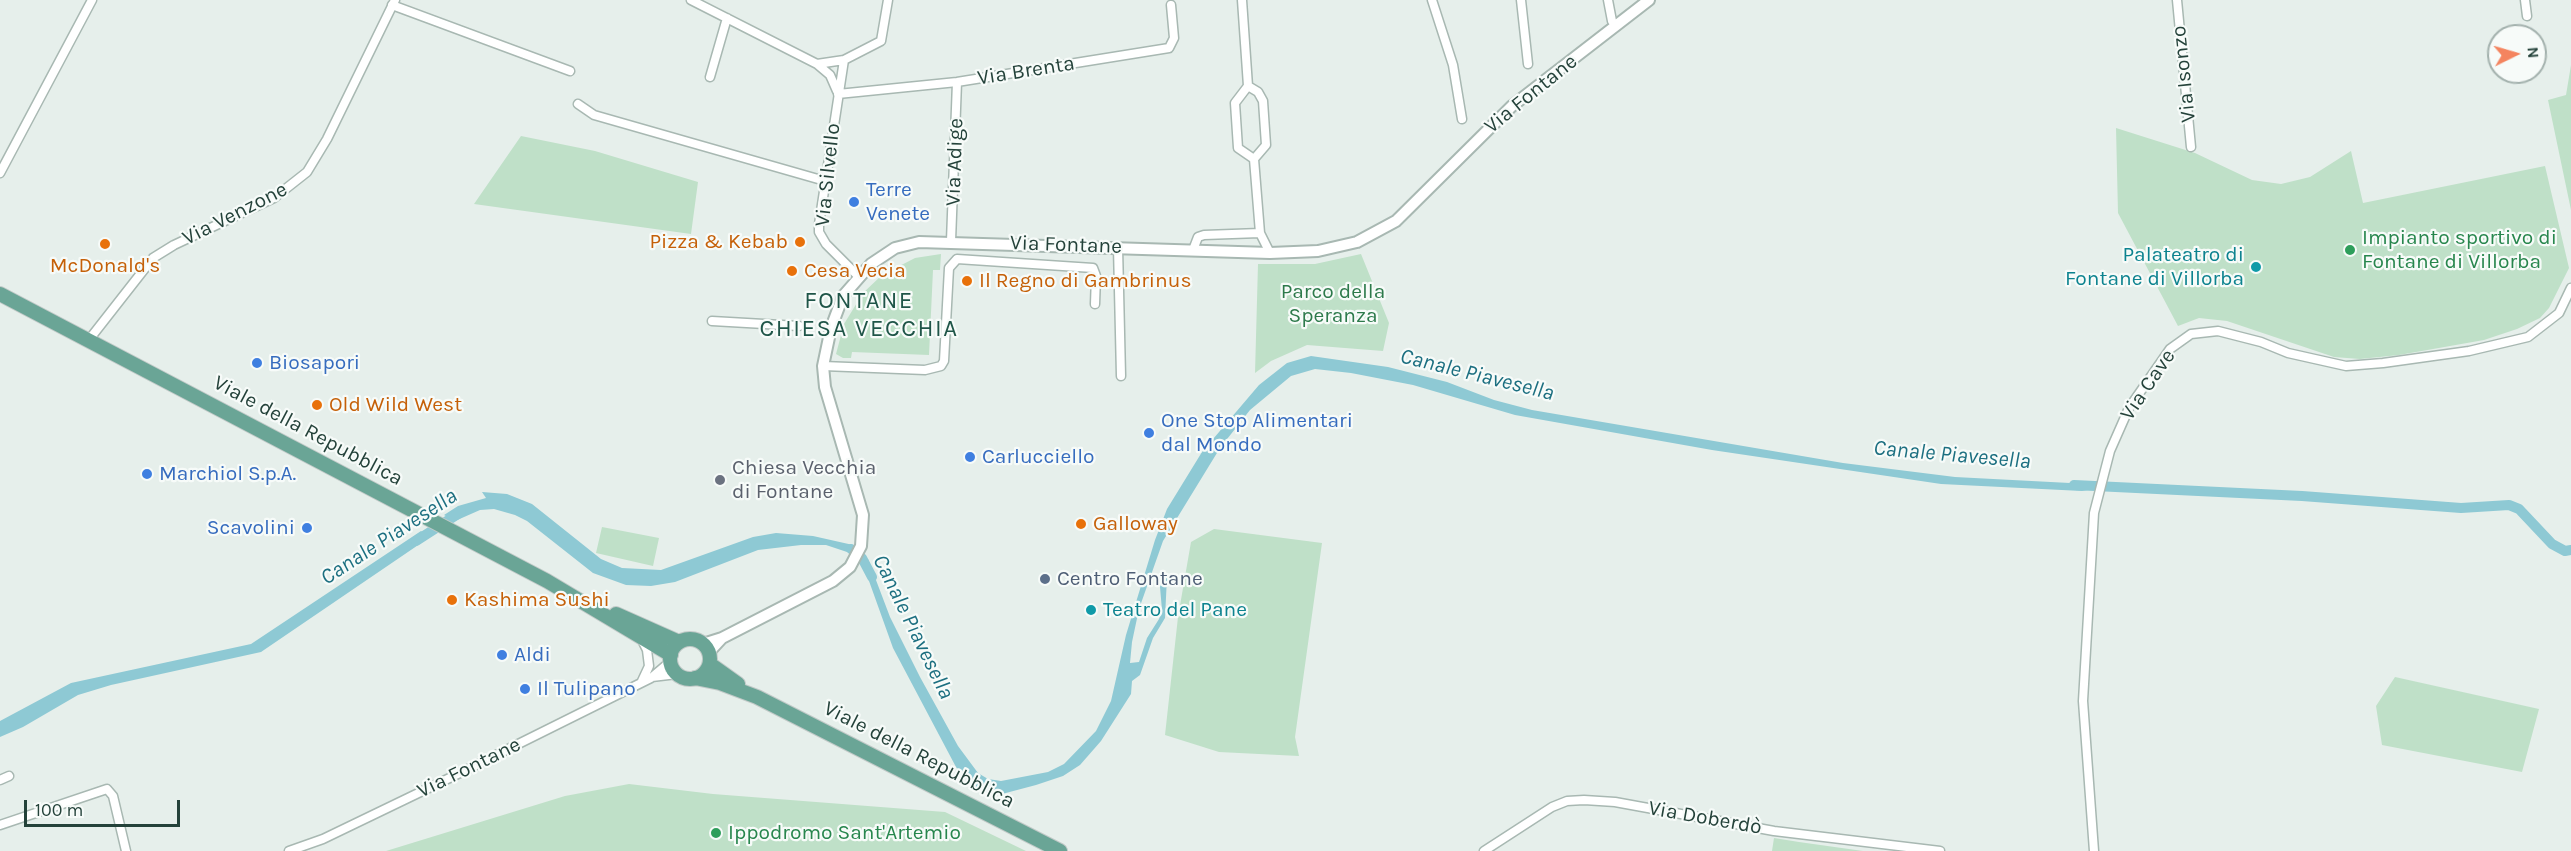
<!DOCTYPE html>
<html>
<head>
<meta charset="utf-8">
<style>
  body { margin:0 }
  #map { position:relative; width:2571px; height:851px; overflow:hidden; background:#e6efeb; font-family:Karla,sans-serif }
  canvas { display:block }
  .north { position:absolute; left:2487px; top:24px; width:60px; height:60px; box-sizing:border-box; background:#f7fbf9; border:2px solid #a3b1ad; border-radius:50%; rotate:85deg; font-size:16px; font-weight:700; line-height:24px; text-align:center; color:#24423a }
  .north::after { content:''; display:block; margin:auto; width:21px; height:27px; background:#f4845f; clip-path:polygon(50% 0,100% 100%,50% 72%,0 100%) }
  .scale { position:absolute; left:24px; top:800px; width:156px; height:27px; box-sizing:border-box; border:3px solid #24423a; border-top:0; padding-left:8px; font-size:18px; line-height:21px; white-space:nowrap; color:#24423a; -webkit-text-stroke:4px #f7fbf9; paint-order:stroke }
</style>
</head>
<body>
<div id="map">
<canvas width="2571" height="851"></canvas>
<div class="north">N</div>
<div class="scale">100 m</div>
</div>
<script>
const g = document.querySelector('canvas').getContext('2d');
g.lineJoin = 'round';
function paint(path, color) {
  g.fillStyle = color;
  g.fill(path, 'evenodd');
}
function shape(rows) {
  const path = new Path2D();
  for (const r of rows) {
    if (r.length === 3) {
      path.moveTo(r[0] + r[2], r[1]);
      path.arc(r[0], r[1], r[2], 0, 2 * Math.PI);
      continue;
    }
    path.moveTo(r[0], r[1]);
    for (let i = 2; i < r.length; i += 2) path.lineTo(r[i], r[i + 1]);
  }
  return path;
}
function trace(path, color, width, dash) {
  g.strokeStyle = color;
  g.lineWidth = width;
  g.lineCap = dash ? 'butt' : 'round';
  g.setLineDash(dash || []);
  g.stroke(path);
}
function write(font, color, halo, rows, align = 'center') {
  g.font = font + ' Karla,sans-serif';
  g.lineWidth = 4.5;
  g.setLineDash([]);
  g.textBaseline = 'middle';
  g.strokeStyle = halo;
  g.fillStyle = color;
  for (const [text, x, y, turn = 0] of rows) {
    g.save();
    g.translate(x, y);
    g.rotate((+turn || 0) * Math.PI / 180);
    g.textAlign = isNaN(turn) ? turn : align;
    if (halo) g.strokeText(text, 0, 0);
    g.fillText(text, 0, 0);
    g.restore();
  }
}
const green = shape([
  [2571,65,2571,210,2548,100,2566,95],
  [2116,128,2195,153,2252,180,2281,184,2310,177,2351,151,2363,203,2545,166,2569,268,2549,308,2540,318,2517,329,2484,340,2399,355,2360,359,2334,357,2227,321,2199,318,2178,326,2118,213],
  [521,136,595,151,698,182,691,234,474,204],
  [941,254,940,270,933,270,929,355,852,352,851,358,843,358,836,354,844,324,863,293,882,275,915,258],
  [1361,254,1389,323,1383,351,1307,345,1271,361,1255,373,1258,264,1315,264],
  [602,527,659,538,653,566,596,553],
  [1214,529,1322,543,1295,737,1299,756,1219,752,1165,735,1178,617,1191,542],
  [2395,677,2539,709,2522,772,2382,745,2376,706],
  [629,784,713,794,945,812,1026,851,386,851,565,796],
  [1774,838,1799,842,1863,851,1772,851]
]);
const water = shape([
  [1311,356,1388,367,1447,382,1494,400,1532,410,1843,463,1955,477,2089,484,2088,490,2082,491,1941,484,1712,450,1515,415,1413,385,1351,373,1315,369,1291,376,1250,410,1220,448,1163,541,1139,609,1132,642,1130,663,1139,662,1147,638,1159,619,1162,610,1160,587,1164,571,1167,577,1165,618,1153,638,1140,675,1132,681,1131,694,1101,741,1080,765,1063,776,1036,785,1002,794,988,794,970,783,956,767,893,648,864,567,868,559,890,617,920,677,958,746,978,773,988,779,1001,781,1048,772,1064,764,1096,731,1111,701,1126,635,1155,540,1167,509,1202,452,1259,385,1287,363],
  [482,492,507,494,532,504,601,559,622,568,661,570,753,537,776,533,813,536,853,545,850,553,826,545,801,545,758,550,675,582,651,586,626,585,593,573,527,521,515,515,494,509,480,510,455,521,444,515,458,506,486,498],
  [421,531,430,537,261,652,111,685,78,695,23,727,0,737,0,721,71,683,251,644]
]);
const canal = shape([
  [2074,485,2302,496,2461,508,2509,505,2519,509,2552,544,2565,551,2571,550],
  [416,541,461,512],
  [851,549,862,558,872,577]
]);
const minor = shape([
  [691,0,817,64,844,60,881,41,888,0],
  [1242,0,1248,86],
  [1432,0,1453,65,1462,119],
  [1521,0,1528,64],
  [1608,0,1612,21,1616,26],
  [2177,0,2191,147],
  [2525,0,2527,16],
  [392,5,570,71],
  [844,60,819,224,819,232,826,244,859,277],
  [817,64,830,75,837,91],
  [710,77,727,18],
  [1248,86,1258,92,1263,101,1266,145,1254,159,1238,148,1235,103,1248,86],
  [838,94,957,82,1169,48,1174,38,1171,5],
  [578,104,594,115,825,181],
  [0,173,92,0],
  [1260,233,1270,253],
  [951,241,957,82],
  [1118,247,1121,376],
  [1193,250,1198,237,1204,235,1260,233,1254,159],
  [712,321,799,326],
  [88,341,153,258,174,245,274,198,307,172,327,139,395,0],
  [823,366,925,370,941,366,944,361,949,268,957,259,1093,268,1096,276,1095,304],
  [652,677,677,674],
  [642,681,649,666,647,650,642,640],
  [0,780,9,776],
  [0,825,107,789,113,796,126,851],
  [289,851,323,839,462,772,651,678,671,661],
  [1484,851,1552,807,1567,801,1584,800,1615,802,1774,831,1940,851],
  [2094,851,2083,701,2094,513,2110,451,2129,408,2170,349,2191,334,2218,331,2261,342,2288,353,2346,366,2383,363,2469,351,2528,337,2559,313,2571,288]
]);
const tertiary = shape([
  [703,644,722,638,833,581,850,567,861,546,863,515,825,387,823,366,831,328,843,296,871,264,895,248,919,242,1270,253,1318,251,1357,242,1396,221,1512,106,1649,0],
  [709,652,722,638]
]);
const primary = shape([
  [0,294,547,581,671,655],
  [616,614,679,642],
  [690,659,20],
  [710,664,738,684],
  [695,678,720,683,757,697,1060,851]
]);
const markers = [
  [854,202,6,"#3f7fe0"],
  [800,242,6,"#e8710a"],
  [105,244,6,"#e8710a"],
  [2350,250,6,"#2e9e5b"],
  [2256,267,6,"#0f9aa8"],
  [792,271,6,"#e8710a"],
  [967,281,6,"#e8710a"],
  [257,363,6,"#3f7fe0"],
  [317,405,6,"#e8710a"],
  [1149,433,6,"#3f7fe0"],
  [970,457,6,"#3f7fe0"],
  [147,474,6,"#3f7fe0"],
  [720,480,6,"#6b7280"],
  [1081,524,6,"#e8710a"],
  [307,528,6,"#3f7fe0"],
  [1045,579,6,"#5c6f8a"],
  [452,600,6,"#e8710a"],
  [1091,610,6,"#0f9aa8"],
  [502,655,6,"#3f7fe0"],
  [525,689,6,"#3f7fe0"],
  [716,833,6,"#2e9e5b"]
];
const streetNames = [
  ["Via Brenta",1026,71,-9],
  ["Via Isonzo",2184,74,-96],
  ["Via Fontane",1531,94,-39],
  ["Via Adige",955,162,-88],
  ["Via Silvello",828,175,-84],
  ["Via Venzone",235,214,-27],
  ["Via Fontane",1066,245,2],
  ["Via Cave",2148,385,-56],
  ["Viale della Repubblica",308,431,28],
  ["Viale della Repubblica",919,755,27],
  ["Via Fontane",469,768,-26],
  ["Via Doberdò",1705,818,10]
];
const shopNames = [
  ["Terre",866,190],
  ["Venete",866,214],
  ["Biosapori",269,363],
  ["One Stop Alimentari",1161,421],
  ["dal Mondo",1161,445],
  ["Carlucciello",982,457],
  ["Marchiol S.p.A.",159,474],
  ["Scavolini",295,528,"right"],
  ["Aldi",514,655],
  ["Il Tulipano",537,689]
];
const leisureNames = [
  ["Impianto sportivo di",2362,238],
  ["Fontane di Villorba",2362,262],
  ["Ippodromo Sant'Artemio",728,833]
];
const foodNames = [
  ["Pizza & Kebab",788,242,"right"],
  ["McDonald's",105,266,"center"],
  ["Cesa Vecia",804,271],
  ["Il Regno di Gambrinus",979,281],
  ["Old Wild West",329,405],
  ["Galloway",1093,524],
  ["Kashima Sushi",464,600]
];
const cultureNames = [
  ["Palateatro di",2244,255],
  ["Fontane di Villorba",2244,279],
  ["Teatro del Pane",1103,610,"left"]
];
const parkNames = [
  ["Parco della",1333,292],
  ["Speranza",1333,316]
];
const worshipNames = [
  ["Chiesa Vecchia",732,468],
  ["di Fontane",732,492]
];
const serviceNames = [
  ["Centro Fontane",1057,579]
];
const waterNames = [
  ["Canale Piavesella",1477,375,14],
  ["Canale Piavesella",1952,455,5],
  ["Canale Piavesella",389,537,-33],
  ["Canale Piavesella",913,627,64]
];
const quarterNames = [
  ["FONTANE",859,301],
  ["CHIESA VECCHIA",859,329]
];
paint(green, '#bfe0c8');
paint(water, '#8ec9d4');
trace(canal, '#8ec9d4', 10);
trace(minor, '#a8b8b2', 11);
trace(tertiary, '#a8b8b2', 14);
trace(primary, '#c2cac8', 16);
trace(minor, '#fff', 8);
trace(tertiary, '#fff', 10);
trace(primary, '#6aa596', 14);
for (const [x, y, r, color] of markers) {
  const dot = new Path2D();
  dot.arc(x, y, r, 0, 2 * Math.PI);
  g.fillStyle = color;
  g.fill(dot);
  trace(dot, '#f7fbf9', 2);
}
write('21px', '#24423a', '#f7fbf9', streetNames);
write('21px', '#366cbe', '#f7fbf9', shopNames, 'left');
write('21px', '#27864d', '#f7fbf9', leisureNames, 'left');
write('21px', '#c56008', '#f7fbf9', foodNames, 'left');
write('21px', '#0d838f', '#f7fbf9', cultureNames, 'right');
write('21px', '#2d7a4b', '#f7fbf9', parkNames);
write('21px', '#5b616d', '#f7fbf9', worshipNames, 'left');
write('21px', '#4e5e75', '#f7fbf9', serviceNames, 'left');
write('italic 22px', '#1c6f80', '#f7fbf9', waterNames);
g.letterSpacing = '1.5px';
write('24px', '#1f5548', '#f7fbf9', quarterNames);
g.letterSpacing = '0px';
</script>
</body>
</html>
